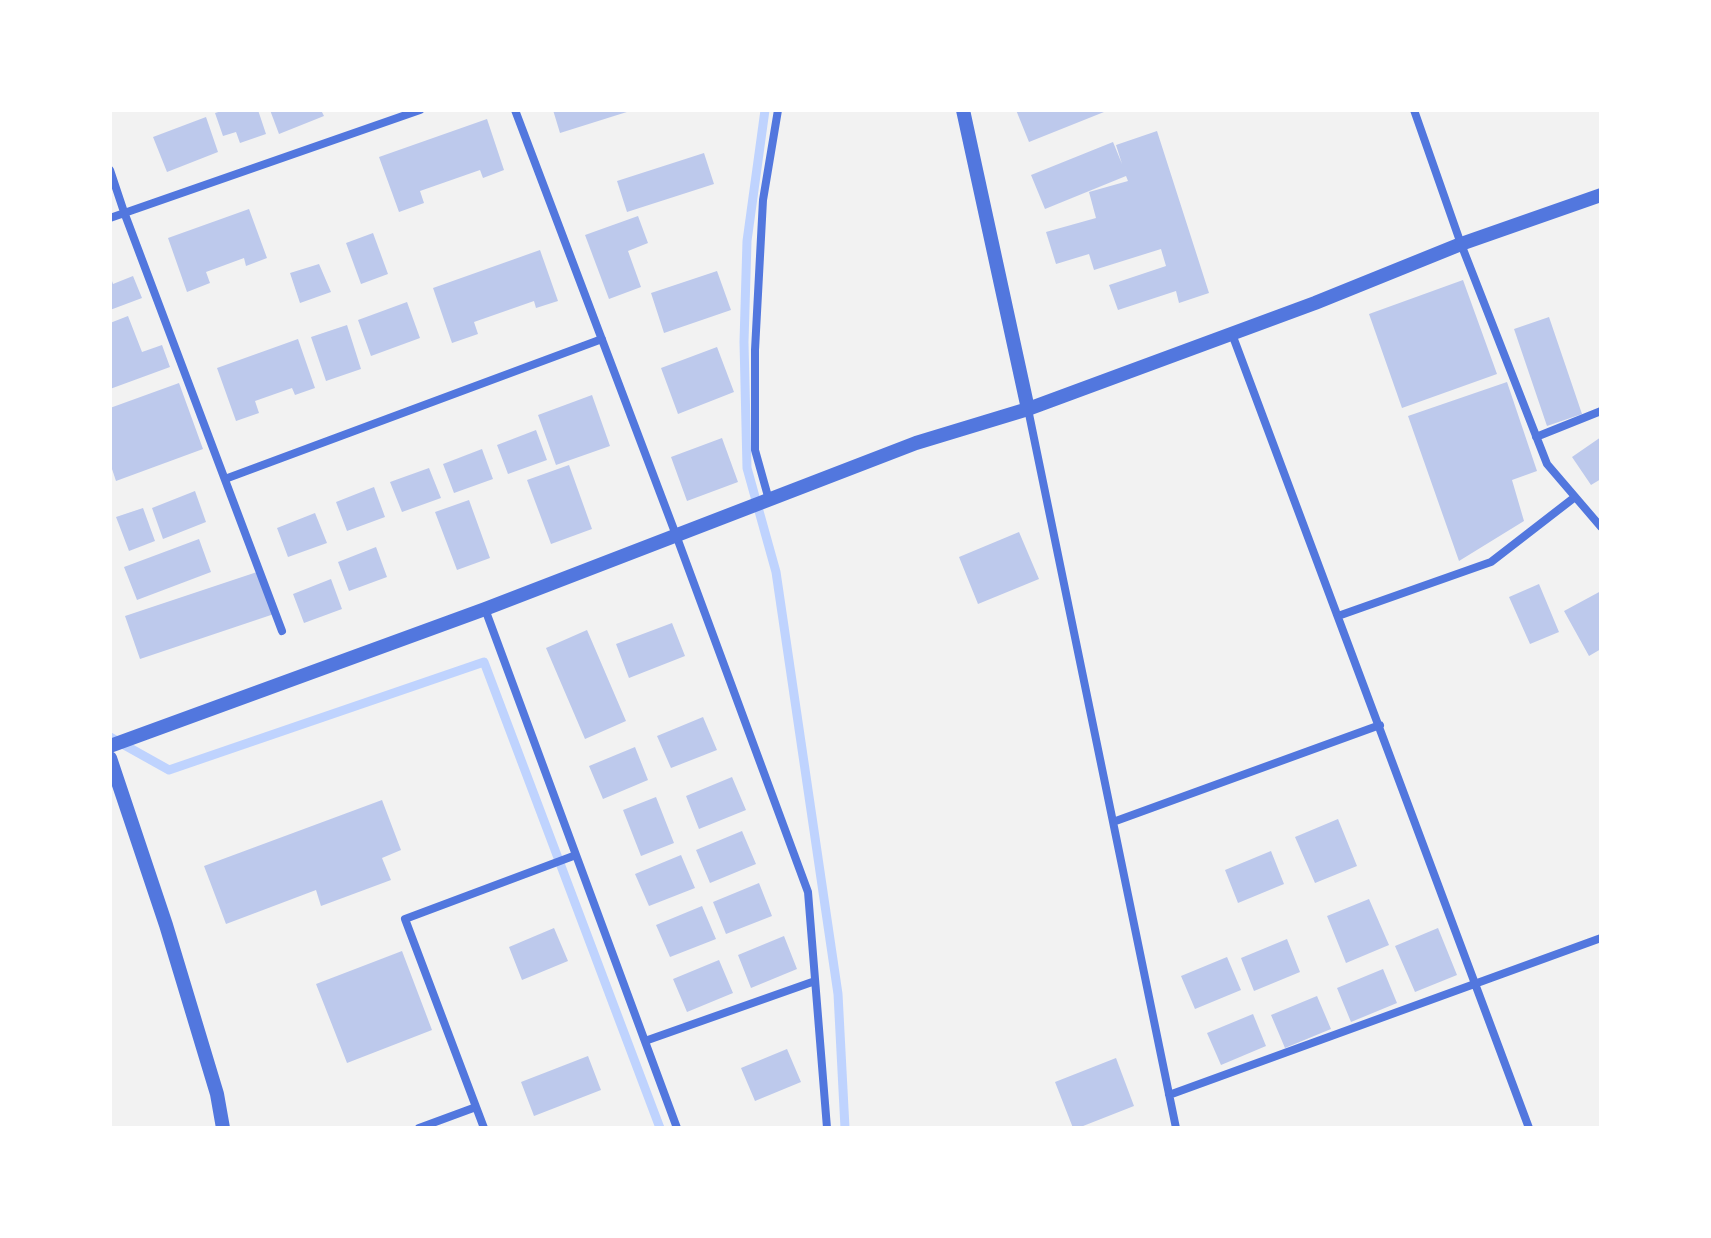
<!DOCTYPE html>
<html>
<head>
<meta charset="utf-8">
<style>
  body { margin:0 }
  #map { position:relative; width:1711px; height:1238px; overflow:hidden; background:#f2f2f2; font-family:"Roboto Serif",serif }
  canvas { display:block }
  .frame { position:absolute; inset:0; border:112px solid #fff; pointer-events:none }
</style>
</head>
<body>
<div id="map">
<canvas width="1711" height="1238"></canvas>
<div class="frame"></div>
</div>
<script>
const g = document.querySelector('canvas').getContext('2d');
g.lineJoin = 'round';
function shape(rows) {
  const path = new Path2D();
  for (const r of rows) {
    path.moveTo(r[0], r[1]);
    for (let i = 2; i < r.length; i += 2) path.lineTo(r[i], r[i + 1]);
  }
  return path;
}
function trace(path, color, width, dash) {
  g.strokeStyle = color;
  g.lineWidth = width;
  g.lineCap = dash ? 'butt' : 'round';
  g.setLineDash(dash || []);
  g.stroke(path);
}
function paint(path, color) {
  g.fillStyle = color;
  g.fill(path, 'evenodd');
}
const stream = shape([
  [765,110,747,241,744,342,747,468,776,572,838,994,845,1128],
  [110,737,169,770,484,662,660,1128]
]);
const building = shape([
  [225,110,258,110,266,134,240,143,236,132,223,136,215,113],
  [270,110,321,110,324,116,279,134],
  [553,110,630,110,630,111,560,133],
  [1016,110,1109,110,1029,142],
  [206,117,218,152,167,172,153,137],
  [487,119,504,170,483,178,480,170,420,191,424,203,399,212,379,157],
  [1157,131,1209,293,1179,303,1176,291,1118,310,1109,285,1166,266,1161,249,1094,270,1089,254,1056,264,1046,232,1096,218,1089,192,1128,181,1126,176,1045,209,1031,175,1113,142,1122,164,1116,145],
  [704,153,714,184,627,212,617,181],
  [249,209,267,258,246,266,244,258,206,272,210,283,187,292,168,238],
  [638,216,648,243,628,251,641,287,609,299,585,235],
  [373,233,388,274,361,284,346,243],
  [540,250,558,301,536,308,534,301,474,322,478,334,452,343,433,288],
  [319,264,331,292,300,303,290,273],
  [717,271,731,310,664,333,651,293],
  [110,275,113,284,133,276,142,298,110,310],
  [1463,280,1497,374,1402,408,1369,314],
  [407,302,420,338,371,356,358,320],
  [128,316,142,352,162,345,170,367,110,389,110,323],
  [1549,317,1582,414,1547,426,1514,329],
  [347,325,361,369,326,381,311,337],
  [298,339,315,388,295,395,292,388,255,401,259,413,236,421,217,368],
  [717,347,734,392,678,414,661,368],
  [1507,382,1537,471,1512,480,1524,521,1459,561,1408,416],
  [179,383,203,449,116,481,110,463,110,408],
  [592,395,610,446,556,465,538,415],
  [536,430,547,460,508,474,497,445],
  [1601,437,1601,479,1591,485,1572,457],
  [722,438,738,482,687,501,671,457],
  [482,449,493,479,454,493,443,464],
  [569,465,592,529,551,544,527,480],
  [429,468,441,498,402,512,390,482],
  [374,487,385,517,347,531,336,502],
  [195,491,206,522,163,539,152,508],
  [469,500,490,558,457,570,435,512],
  [143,508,155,541,129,551,116,517],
  [315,513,327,543,288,557,277,528],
  [1019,532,1039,579,978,604,959,557],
  [199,539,211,572,137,600,124,567],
  [376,547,387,577,349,591,338,562],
  [260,571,274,614,140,659,125,616],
  [331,579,342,609,304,623,293,594],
  [1539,584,1559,632,1530,644,1509,597],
  [1601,591,1601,649,1589,656,1564,611],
  [672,623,685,656,629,678,616,644],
  [587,630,626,721,585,739,546,648],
  [703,717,717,750,671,768,657,736],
  [635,747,648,780,603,799,589,766],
  [732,777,746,810,699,829,686,796],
  [656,797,674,843,641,856,623,810],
  [382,800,401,850,382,858,391,880,321,906,316,890,226,924,204,866],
  [1338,819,1357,866,1315,883,1295,837],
  [742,831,756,864,710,883,696,850],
  [1271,851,1284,884,1238,903,1225,870],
  [681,855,695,888,649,906,635,874],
  [759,883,772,916,726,934,713,902],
  [1369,899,1389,945,1346,963,1327,916],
  [702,906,716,939,670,957,656,925],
  [554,928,568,961,522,980,509,947],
  [1438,928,1457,975,1415,992,1395,946],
  [784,936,797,969,751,988,738,955],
  [1287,939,1300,972,1254,991,1241,958],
  [402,951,432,1030,347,1063,316,984],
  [1227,957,1241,990,1195,1009,1181,976],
  [719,960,733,993,687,1012,673,979],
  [1383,969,1397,1003,1351,1022,1337,988],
  [1317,996,1331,1029,1285,1048,1271,1015],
  [1253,1014,1266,1046,1221,1065,1207,1033],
  [787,1049,801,1082,755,1101,741,1068],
  [588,1056,601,1090,534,1116,521,1082],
  [1116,1058,1134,1106,1078,1128,1073,1128,1055,1082]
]);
const minor = shape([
  [515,110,676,535,808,892,827,1128],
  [1414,110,1461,244,1547,464,1601,527],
  [110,170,124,212,282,631],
  [110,218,420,110],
  [1232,334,1529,1128],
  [1028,409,1176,1128],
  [1536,437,1601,411],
  [225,479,602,339],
  [769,500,755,450,755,350,763,200,778,110],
  [485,609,677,1128],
  [1338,616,1491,562,1575,497],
  [1113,822,1380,725],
  [645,1041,815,981],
  [1169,1095,1601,938],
  [419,1128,476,1107],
  [484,1128,405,919,576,855]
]);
const tertiary = shape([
  [963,110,1028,409],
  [110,746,485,609,916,443,1028,409,1315,303,1461,244,1601,195],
  [110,758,166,925,217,1094,223,1128]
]);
trace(stream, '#bfd3fe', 9);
paint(building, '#bdc9ec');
trace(minor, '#5277de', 8);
trace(tertiary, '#5277de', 14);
</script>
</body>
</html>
